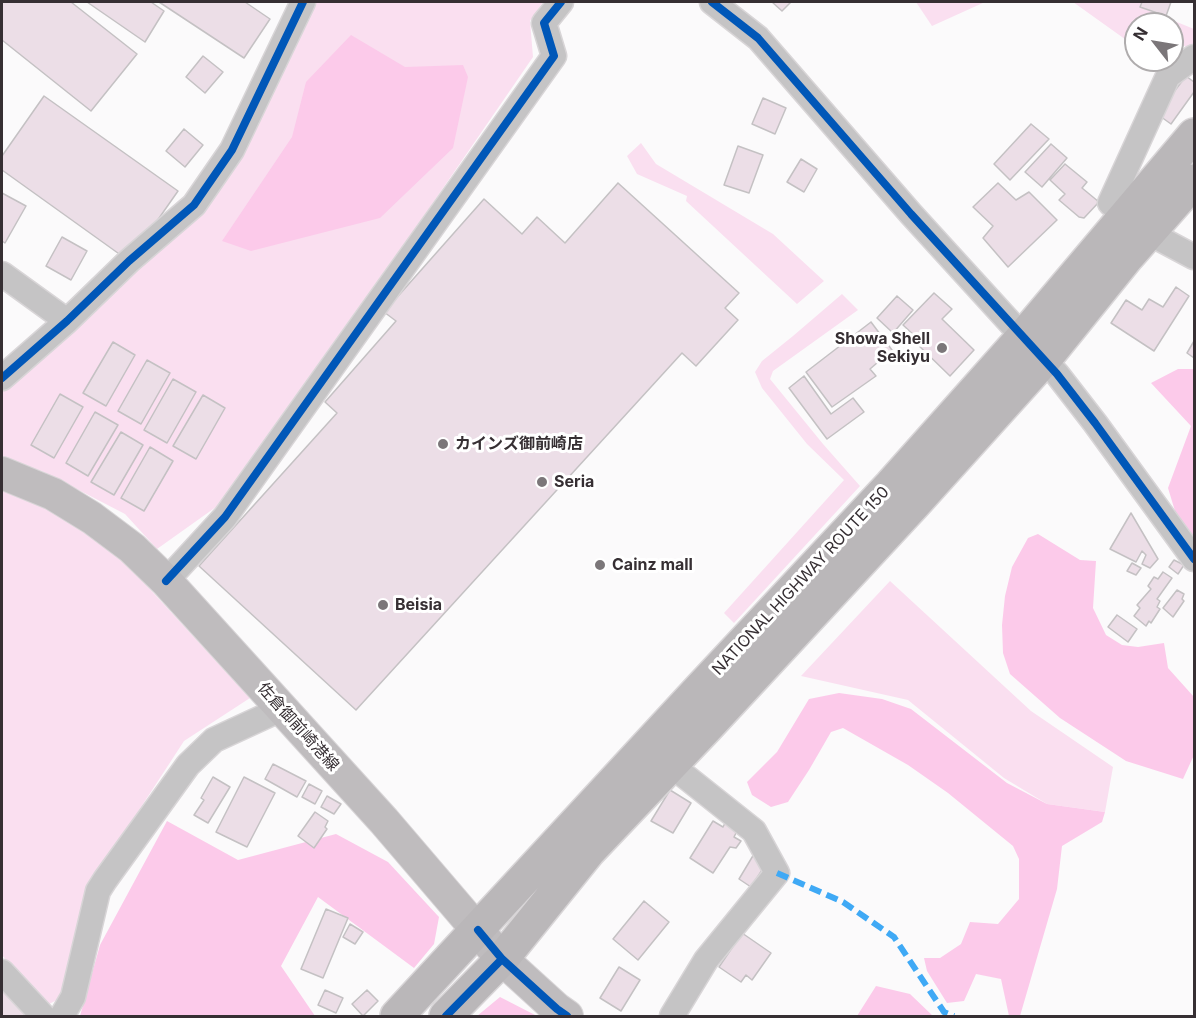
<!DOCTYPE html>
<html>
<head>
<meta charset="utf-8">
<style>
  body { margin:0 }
  #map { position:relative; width:1196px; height:1018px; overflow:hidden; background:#fbfafb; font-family:Inter,sans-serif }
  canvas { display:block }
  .frame { position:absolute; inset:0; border:3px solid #362f33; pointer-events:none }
  .north { position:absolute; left:1124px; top:12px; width:60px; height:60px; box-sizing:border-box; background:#fff; border:2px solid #afacad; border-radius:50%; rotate:301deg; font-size:16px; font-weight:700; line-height:24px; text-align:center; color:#362f33 }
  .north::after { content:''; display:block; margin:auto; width:21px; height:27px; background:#7b7679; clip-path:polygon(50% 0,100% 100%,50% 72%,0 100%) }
</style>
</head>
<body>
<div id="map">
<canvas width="1196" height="1018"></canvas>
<div class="frame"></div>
<div class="north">N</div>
</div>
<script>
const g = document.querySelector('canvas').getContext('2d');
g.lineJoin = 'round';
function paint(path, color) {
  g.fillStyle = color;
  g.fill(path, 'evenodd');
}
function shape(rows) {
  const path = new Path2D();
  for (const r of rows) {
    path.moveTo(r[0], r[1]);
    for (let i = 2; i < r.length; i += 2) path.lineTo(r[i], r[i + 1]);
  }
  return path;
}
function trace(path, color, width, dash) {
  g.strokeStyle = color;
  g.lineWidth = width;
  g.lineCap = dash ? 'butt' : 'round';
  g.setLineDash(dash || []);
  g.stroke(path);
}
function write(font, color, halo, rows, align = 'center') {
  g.font = font + ' Inter,"Noto Sans JP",sans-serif';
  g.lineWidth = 6;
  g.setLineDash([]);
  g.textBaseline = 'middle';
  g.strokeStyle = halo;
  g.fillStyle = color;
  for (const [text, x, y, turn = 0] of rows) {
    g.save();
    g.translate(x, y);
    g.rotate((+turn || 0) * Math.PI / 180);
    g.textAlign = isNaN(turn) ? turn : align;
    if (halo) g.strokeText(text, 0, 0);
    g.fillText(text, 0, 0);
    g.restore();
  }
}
const green = shape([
  [311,2,543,2,530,21,533,57,428,210,216,507,157,549,125,514,42,471,2,459,2,390,204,207],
  [916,2,985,2,932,26],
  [1073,2,1141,2,1140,7,1194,29,1194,45,1190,49,1172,39,1172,24,1136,24,1136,47],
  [641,143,656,164,773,234,824,281,797,304,686,201,687,196,637,174,627,156],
  [842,294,858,310,773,371,770,379,823,444,860,486,734,623,724,613,844,480,807,444,762,388,755,372,762,361,793,336],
  [2,483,54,505,125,562,250,698,184,741,91,884,59,999,45,1006,2,955],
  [890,581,1031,711,1113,767,1105,812,1047,804,1004,778,908,700,801,676]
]);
const forest = shape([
  [351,35,405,67,463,65,468,77,453,148,380,218,251,251,222,241,292,137,306,82],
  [1178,369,1194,369,1194,552,1182,534,1168,488,1191,426,1151,383],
  [1038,534,1080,560,1096,561,1093,608,1106,635,1122,645,1138,647,1164,643,1168,668,1194,697,1194,755,1183,779,1126,761,1060,718,1010,674,1003,653,1002,625,1005,596,1012,567,1028,538],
  [839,693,882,699,911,709,1007,783,1047,804,1105,812,1102,822,1062,846,1057,889,1020,1016,1009,1016,1001,979,976,974,964,1001,947,1003,927,971,924,958,940,958,961,944,970,922,998,924,1019,899,1019,859,1013,846,948,793,908,765,843,728,831,732,809,770,788,802,771,807,752,795,747,782,777,752,809,699],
  [167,821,238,860,336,834,388,862,439,917,434,944,414,968,318,897,281,966,315,1016,80,1016,100,945],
  [876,986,910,994,933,1016,857,1016],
  [500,997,537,1016,477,1016]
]);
const building = shape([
  [2,2,71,2,137,54,91,111,2,40,2,2],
  [87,2,151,2,164,11,145,42,87,2],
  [159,2,245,2,270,19,244,58,159,2],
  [772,2,791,2,782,11,772,2],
  [1142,2,1171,2,1166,16,1140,7,1142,2],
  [203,56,223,72,205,93,186,77,203,56],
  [1186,76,1194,82,1194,92,1171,124,1157,114,1186,76],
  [44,96,178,191,129,261,2,170,2,156,44,96],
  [763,98,786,108,775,134,752,124,763,98],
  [1031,124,1049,139,1010,180,994,164,1031,124],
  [184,129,203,145,185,167,166,151,184,129],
  [1051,144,1067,158,1042,187,1025,172,1051,144],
  [738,146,763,155,749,193,724,185,738,146],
  [801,159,817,169,804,192,787,182,801,159],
  [1065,164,1087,182,1082,188,1099,202,1084,218,1079,217,1059,200,1065,194,1050,180,1065,164],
  [618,183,739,293,725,308,738,320,696,366,682,353,356,710,199,566,337,413,325,402,396,321,384,312,484,199,522,234,537,217,565,243,618,183],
  [998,183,1016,200,1029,192,1057,220,1008,267,983,238,993,226,973,207,998,183],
  [2,193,26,206,5,243,2,241,2,193],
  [62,237,87,251,71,280,46,266,62,237],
  [1176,287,1189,296,1154,351,1111,323,1126,300,1142,310,1149,299,1163,307,1176,287],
  [934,293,952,309,942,319,974,350,950,376,914,341,917,338,903,325,934,293],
  [897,296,913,310,893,333,877,318,897,296],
  [871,322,892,350,870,369,876,376,832,407,806,372,871,322],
  [1194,341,1194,358,1187,353,1194,341],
  [113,342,135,355,106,406,83,393,113,342],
  [147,360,170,373,141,424,118,411,147,360],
  [804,376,831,414,853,398,864,412,827,439,789,388,804,376],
  [173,379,196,392,167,443,144,430,173,379],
  [60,394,83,407,54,458,31,445,60,394],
  [203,395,225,408,196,459,173,446,203,395],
  [95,412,118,425,88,476,66,463,95,412],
  [121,432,143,445,114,495,91,482,121,432],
  [150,447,173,461,144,511,121,498,150,447],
  [1131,513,1158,559,1150,568,1142,564,1146,555,1142,551,1136,562,1110,549,1131,513],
  [1174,560,1184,565,1178,574,1169,567,1174,560],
  [1132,563,1141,568,1136,575,1127,571,1132,563],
  [1163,572,1172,578,1157,599,1160,601,1157,607,1160,609,1151,623,1149,621,1146,626,1134,616,1140,608,1137,605,1151,589,1148,586,1154,577,1158,579,1163,572],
  [1177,590,1184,594,1182,599,1184,601,1173,617,1163,608,1177,590],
  [1117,615,1137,629,1128,642,1108,627,1117,615],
  [273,764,306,781,297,797,265,779,273,764],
  [213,777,230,787,208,823,194,815,204,800,201,798,213,777],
  [244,777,275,793,247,847,216,832,244,777],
  [309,784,322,791,315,804,302,797,309,784],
  [670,790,691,803,673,833,651,821,670,790],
  [327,796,341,804,334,814,321,807,327,796],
  [315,812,328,821,325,827,327,829,314,848,298,836,315,812],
  [713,821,723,827,725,823,737,831,734,837,741,841,736,848,730,847,713,873,690,858,713,821],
  [754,854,764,867,751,887,739,879,754,854],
  [644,901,669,922,638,960,613,939,644,901],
  [326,909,348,918,323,978,301,969,326,909],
  [350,924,363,932,355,944,343,937,350,924],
  [742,933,771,953,752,980,746,975,741,982,719,967,742,933],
  [619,967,640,980,621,1011,600,998,619,967],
  [2,987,28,1012,24,1016,2,1016,2,987],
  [325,990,343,998,336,1013,318,1005,325,990],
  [367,990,378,1001,363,1016,352,1004,367,990]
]);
const minor = shape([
  [712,2,758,38,911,214,1057,374,1095,423,1194,559],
  [1126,216,1110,203,1168,76,1194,57],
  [1149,233,1194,257],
  [2,274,67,321],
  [2,378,67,321,129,261,194,205,232,150,303,2],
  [166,581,225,517,554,56,544,23,561,2],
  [671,765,754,831,777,873,706,960,672,1016],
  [2,972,43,1016],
  [62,1016,73,997,98,891,105,880,188,765,214,740,281,709]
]);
const major = shape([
  [2,473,53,494,92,518,132,548,166,581,384,821,502,959,557,1009,567,1016]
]);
const highway = shape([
  [397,1016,698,691,891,485,1023,337,1194,135],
  [446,1016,502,959,589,851,707,727,915,503,1044,360,1128,256,1194,181]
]);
const quiet = shape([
  [777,873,843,902,894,937,944,1012,954,1016]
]);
const cycleway = shape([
  [712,2,758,38,911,214,1057,374,1095,423,1194,559],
  [2,378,67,321,129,261,194,205,232,150,303,2],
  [166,581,225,517,554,56,544,23,561,2],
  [478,930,502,959,557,1009,567,1016],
  [446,1016,502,959]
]);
const markers = [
  [942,348,6,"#7b7679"],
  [443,444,6,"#7b7679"],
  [542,482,6,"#7b7679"],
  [600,565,6,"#7b7679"],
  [383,605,6,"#7b7679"]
];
const poiNames = [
  ["Showa Shell",930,339,"right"],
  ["Sekiyu",930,357,"right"],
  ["カインズ御前崎店",455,444],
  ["Seria",554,482],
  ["Cainz mall",612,565],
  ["Beisia",395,605]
];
const streetNames = [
  ["NATIONAL HIGHWAY ROUTE 150",801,581,-47],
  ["佐倉御前崎港線",298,727,48]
];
paint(green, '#fadff0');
paint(forest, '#fccaea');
paint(building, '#ecdee7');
trace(building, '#c4c1c3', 1.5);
trace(minor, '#d8d5d7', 27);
trace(major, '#d8d5d7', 34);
trace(highway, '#d8d5d7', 36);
trace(minor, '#c5c4c5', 24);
trace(major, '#bfbcbe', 32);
trace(highway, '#bab7b9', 33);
trace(quiet, '#3fa9f5', 6, [12, 6]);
trace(cycleway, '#0057b8', 8);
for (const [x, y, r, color] of markers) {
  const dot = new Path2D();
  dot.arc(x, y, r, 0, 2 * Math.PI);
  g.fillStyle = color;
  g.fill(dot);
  trace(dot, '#fff', 2);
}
write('bold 16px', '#362f33', '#fff', poiNames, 'left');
write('16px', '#362f33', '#fff', streetNames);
</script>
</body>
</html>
